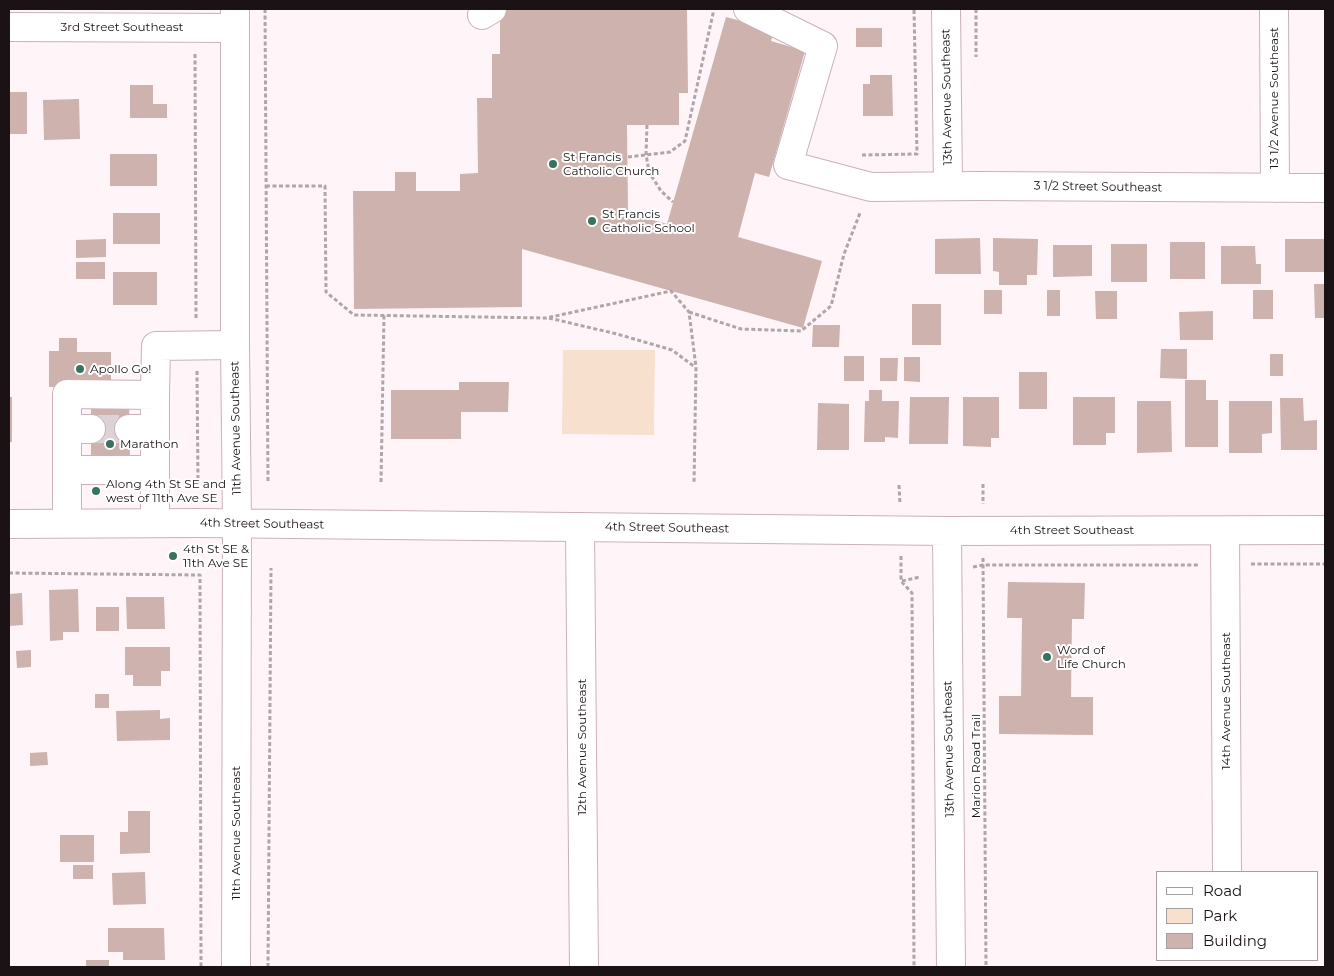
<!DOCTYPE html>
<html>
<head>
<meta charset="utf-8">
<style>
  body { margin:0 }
  #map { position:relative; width:1334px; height:976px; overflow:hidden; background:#fff4f8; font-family:Montserrat,sans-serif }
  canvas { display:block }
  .frame { position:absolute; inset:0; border:10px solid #1b1216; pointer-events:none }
  .legend { position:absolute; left:1156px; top:871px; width:162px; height:90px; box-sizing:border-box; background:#fff; border:1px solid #a4a0a2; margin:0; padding:6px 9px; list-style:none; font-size:15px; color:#1b1216 }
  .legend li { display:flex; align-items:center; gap:10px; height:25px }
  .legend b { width:25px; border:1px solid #a4a0a2 }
</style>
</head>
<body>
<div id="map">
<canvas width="1334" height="976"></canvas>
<div class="frame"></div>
<ul class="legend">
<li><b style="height:6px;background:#fff"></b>Road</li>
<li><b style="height:14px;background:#f7e1ce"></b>Park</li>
<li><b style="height:14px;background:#cdb2ae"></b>Building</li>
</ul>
</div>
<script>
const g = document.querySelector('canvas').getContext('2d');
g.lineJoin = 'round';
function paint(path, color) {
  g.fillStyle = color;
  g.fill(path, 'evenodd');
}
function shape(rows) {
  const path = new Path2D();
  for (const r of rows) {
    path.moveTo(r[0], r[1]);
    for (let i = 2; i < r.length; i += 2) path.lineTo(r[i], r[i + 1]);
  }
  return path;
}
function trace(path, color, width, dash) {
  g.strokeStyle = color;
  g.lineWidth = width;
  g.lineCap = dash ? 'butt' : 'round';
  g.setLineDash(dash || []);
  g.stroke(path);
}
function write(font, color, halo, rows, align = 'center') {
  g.font = font + ' Montserrat,sans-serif';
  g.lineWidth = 4;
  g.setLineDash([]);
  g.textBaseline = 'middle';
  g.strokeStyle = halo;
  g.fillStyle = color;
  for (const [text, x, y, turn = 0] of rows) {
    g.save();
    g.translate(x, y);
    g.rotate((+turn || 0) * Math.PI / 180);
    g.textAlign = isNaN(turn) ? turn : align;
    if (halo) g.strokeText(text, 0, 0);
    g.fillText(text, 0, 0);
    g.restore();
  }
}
const green = shape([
  [563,350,655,350,654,435,562,434]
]);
const building = shape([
  [500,9,687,9,688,93,679,93,679,125,627,125,628,213,667,224,726,17,774,30,771,41,805,51,769,177,755,173,738,237,822,261,803,328,522,249,522,307,354,309,353,191,395,191,395,172,416,172,416,191,460,191,460,174,478,173,477,98,492,98,492,54,500,54],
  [856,28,882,28,882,47,856,47],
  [870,75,892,75,893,116,863,116,863,84,870,84],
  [130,85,153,85,153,104,167,104,167,118,130,118],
  [9,92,27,92,27,134,9,134],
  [79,99,80,139,44,140,43,100],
  [110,154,157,154,157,186,110,186],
  [113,213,160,213,160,244,113,244],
  [980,238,981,274,935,274,935,239],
  [993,238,1038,239,1037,275,1027,275,1027,285,999,285,999,272,993,271],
  [106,239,106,257,76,258,76,240],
  [1285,239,1325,239,1325,272,1285,272],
  [1170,242,1205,242,1205,279,1170,279],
  [1111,244,1147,244,1147,282,1111,282],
  [1053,245,1092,245,1092,276,1053,277],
  [1221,246,1255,246,1256,264,1261,264,1261,284,1221,284],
  [76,262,105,262,105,279,76,279],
  [113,272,157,272,157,305,113,305],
  [1314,284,1325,284,1325,318,1315,318],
  [984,290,1002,290,1002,314,984,314],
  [1047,290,1060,290,1060,316,1047,316],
  [1253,290,1273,290,1273,319,1253,319],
  [1095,291,1117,291,1117,319,1096,319],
  [912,304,941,304,941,345,912,345],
  [1213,311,1213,340,1180,340,1179,312],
  [813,325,840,325,839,347,812,347],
  [59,338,77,338,77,352,111,352,111,386,49,387,49,351,59,351],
  [1161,349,1187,349,1187,379,1160,378],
  [1270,354,1283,354,1283,376,1270,376],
  [844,356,864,356,864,381,844,381],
  [904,357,920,357,920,382,904,381],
  [880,358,898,358,897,381,880,381],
  [1019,372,1047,372,1047,409,1019,409],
  [1185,380,1206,380,1206,400,1218,400,1218,447,1185,447],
  [459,382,509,382,508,412,461,412,461,439,391,439,391,390,459,390],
  [869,390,882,390,882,401,899,401,898,438,885,437,885,442,864,442,865,401,869,401],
  [9,397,12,397,12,442,9,442],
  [910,397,949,397,948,444,909,444],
  [963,397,999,397,999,438,991,438,991,447,963,446],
  [1073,397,1115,397,1115,433,1106,433,1106,445,1073,445],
  [1280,398,1303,398,1304,421,1317,420,1317,450,1281,450],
  [91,401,129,401,130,459,91,459],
  [1137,401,1171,401,1172,452,1137,453],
  [1229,401,1272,401,1272,433,1262,434,1262,453,1229,453],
  [818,403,849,404,849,450,817,450],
  [1008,582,1085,583,1084,619,1072,619,1071,697,1093,697,1093,735,999,734,999,696,1021,696,1022,618,1007,618],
  [78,589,79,632,63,632,63,640,50,641,49,590],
  [22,593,23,625,9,626,9,594],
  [126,597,164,597,165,629,127,629],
  [96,607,119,607,119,631,96,631],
  [125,647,170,647,170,671,161,671,161,686,133,686,133,675,125,675],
  [31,650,31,667,17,668,16,651],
  [95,694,109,694,109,708,95,708],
  [160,710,160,719,170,718,170,740,117,741,116,711],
  [47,752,48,765,30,766,30,753],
  [128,811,150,811,150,853,120,854,120,832,128,832],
  [60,835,94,835,94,862,60,862],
  [73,865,93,865,93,879,73,879],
  [145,872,146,904,113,905,112,873],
  [108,928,164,928,165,960,123,960,123,952,108,952],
  [86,960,109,960,109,967,86,967]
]);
const minorTunnel = shape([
  [91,429,129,429]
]);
const path = shape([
  [265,9,268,483],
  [976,9,976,57],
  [195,54,196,320],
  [647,125,646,154,649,172,661,191,673,202],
  [862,155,917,154,914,9],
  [628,157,670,152,685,141,714,9],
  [266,186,325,186,326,292,354,315,546,318,671,291,689,312,696,367,694,484],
  [689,312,741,329,801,331,831,306,844,254,860,213],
  [549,318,617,334,672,350,695,367],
  [197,371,198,483],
  [381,482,384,315],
  [983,484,983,504],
  [899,485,900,504],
  [901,556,901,581,912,593,914,967],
  [983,558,986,967],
  [1251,564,1325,564],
  [973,567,983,565,1199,565],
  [9,573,200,575,201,967],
  [902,581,920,577],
  [268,967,271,568]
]);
const minor = shape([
  [748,9,823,46,788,165,871,187,978,186,1325,188],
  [946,9,948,186],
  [1274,9,1275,188],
  [482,15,492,9],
  [9,27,235,28],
  [155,395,155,523],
  [67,429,91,429],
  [129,429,155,429],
  [67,470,155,470],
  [67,523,67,394,155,395,156,346,235,345],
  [580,527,584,967],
  [1225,531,1227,872],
  [236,967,237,523]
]);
const major = shape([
  [235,9,235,345,237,523],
  [9,524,199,523,947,531,1325,530],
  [947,531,951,967]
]);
const markers = [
  [553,164,5,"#38735d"],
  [592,221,5,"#38735d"],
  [80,369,5,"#38735d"],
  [110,444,5,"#38735d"],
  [96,491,5,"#38735d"],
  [173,556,5,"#38735d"],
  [1047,657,5,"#38735d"]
];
const streetNames = [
  ["3rd Street Southeast",122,27],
  ["13th Avenue Southeast",947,97,-91],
  ["13 1/2 Avenue Southeast",1274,98,-90],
  ["3 1/2 Street Southeast",1098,187,1],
  ["11th Avenue Southeast",236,428,-91],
  ["4th Street Southeast",262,524,1],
  ["4th Street Southeast",667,528,1],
  ["4th Street Southeast",1072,530],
  ["14th Avenue Southeast",1226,701,-90],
  ["12th Avenue Southeast",582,747,-90],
  ["13th Avenue Southeast",949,749,-91],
  ["Marion Road Trail",976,766,-90],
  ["11th Avenue Southeast",236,833,-90]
];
const poiNames = [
  ["St Francis",563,157],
  ["Catholic Church",563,171],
  ["St Francis",602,214],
  ["Catholic School",602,228],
  ["Apollo Go!",90,369],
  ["Marathon",120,444],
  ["Along 4th St SE and",106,484],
  ["west of 11th Ave SE",106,498],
  ["4th St SE &",183,549],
  ["11th Ave SE",183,563],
  ["Word of",1057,650],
  ["Life Church",1057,664]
];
paint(green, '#f7e1ce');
paint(building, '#cdb2ae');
trace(minorTunnel, '#ddd2d6', 28, [28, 14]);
trace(minor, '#cab1ba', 30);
trace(major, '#cab1ba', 30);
trace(path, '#b0a5a9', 3, [4, 2.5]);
trace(minor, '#fff', 28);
trace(major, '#fff', 28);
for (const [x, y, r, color] of markers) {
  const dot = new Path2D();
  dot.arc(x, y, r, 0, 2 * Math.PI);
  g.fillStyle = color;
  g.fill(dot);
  trace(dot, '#fff', 2);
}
write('12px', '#1b1216', '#fff', streetNames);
write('12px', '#1b1216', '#fff', poiNames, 'left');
</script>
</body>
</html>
